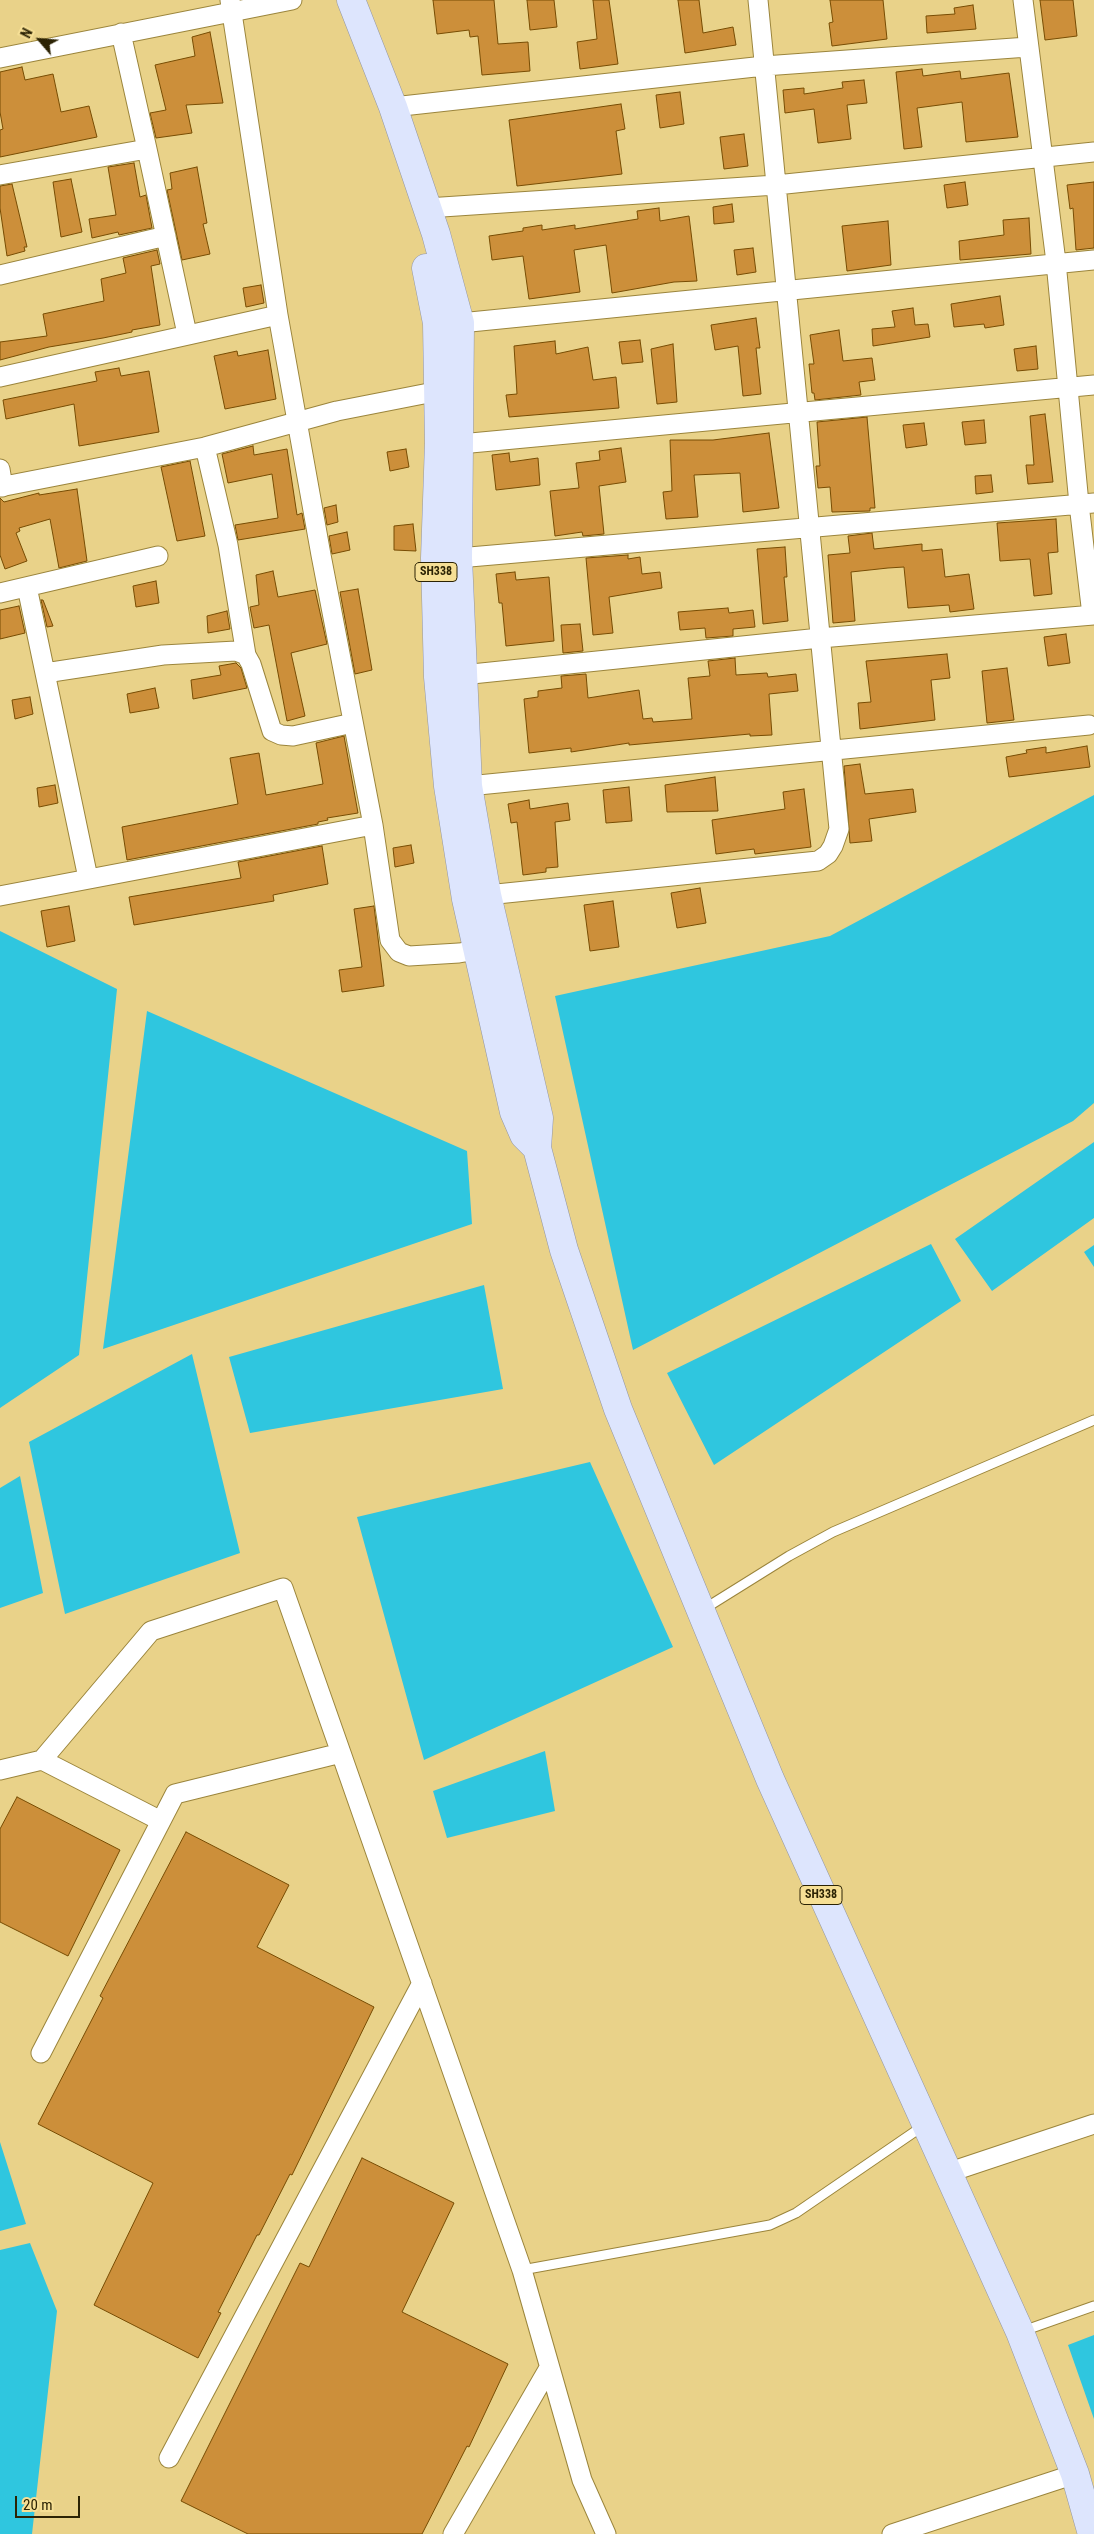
<!DOCTYPE html>
<html>
<head>
<meta charset="utf-8">
<style>
  body { margin:0 }
  #map { position:relative; width:1094px; height:2534px; overflow:hidden; background:#e9d289; font-family:"Roboto Condensed",sans-serif }
  canvas { display:block }
  .north { position:absolute; left:15px; top:15px; width:50px; height:50px; -webkit-text-stroke:4px #f6df95; paint-order:stroke; rotate:297deg; font-size:14px; font-weight:700; line-height:20px; text-align:center; color:#2c2304 }
  .north::after { content:''; display:block; margin:auto; width:18px; height:22px; background:#2c2304; clip-path:polygon(50% 0,100% 100%,50% 72%,0 100%) }
  .scale { position:absolute; left:15px; top:2496px; width:65px; height:22px; box-sizing:border-box; border:2px solid #2c2304; border-top:0; padding-left:6px; font-size:15px; line-height:18px; white-space:nowrap; color:#2c2304; -webkit-text-stroke:4px #f6df95; paint-order:stroke }
</style>
</head>
<body>
<div id="map">
<canvas width="1094" height="2534"></canvas>
<div class="north">N</div>
<div class="scale">20 m</div>
</div>
<script>
const g = document.querySelector('canvas').getContext('2d');
g.lineJoin = 'round';
function paint(path, color) {
  g.fillStyle = color;
  g.fill(path, 'evenodd');
}
function shape(rows) {
  const path = new Path2D();
  for (const r of rows) {
    path.moveTo(r[0], r[1]);
    for (let i = 2; i < r.length; i += 2) path.lineTo(r[i], r[i + 1]);
  }
  return path;
}
function trace(path, color, width, dash) {
  g.strokeStyle = color;
  g.lineWidth = width;
  g.lineCap = dash ? 'butt' : 'round';
  g.setLineDash(dash || []);
  g.stroke(path);
}
function write(font, color, halo, rows, align = 'center') {
  g.font = font + ' "Roboto Condensed",sans-serif';
  g.lineWidth = 4.5;
  g.setLineDash([]);
  g.textBaseline = 'middle';
  g.strokeStyle = halo;
  g.fillStyle = color;
  for (const [text, x, y, turn = 0] of rows) {
    g.save();
    g.translate(x, y);
    g.rotate((+turn || 0) * Math.PI / 180);
    g.textAlign = isNaN(turn) ? turn : align;
    if (halo) g.strokeText(text, 0, 0);
    g.fillText(text, 0, 0);
    g.restore();
  }
}
const water = shape([
  [1094,795,1094,1103,1073,1121,633,1350,555,996,830,936],
  [0,931,117,989,79,1355,0,1408],
  [147,1011,467,1151,472,1224,103,1349],
  [1094,1142,1094,1218,992,1291,955,1239],
  [931,1244,961,1301,714,1465,667,1373],
  [1094,1245,1094,1267,1084,1252],
  [484,1285,503,1389,250,1433,229,1357],
  [192,1354,240,1553,65,1614,29,1442],
  [590,1462,673,1647,424,1760,357,1517],
  [20,1476,43,1593,0,1608,0,1488],
  [545,1751,555,1811,447,1838,433,1791],
  [0,2142,26,2224,0,2231],
  [30,2243,57,2311,32,2534,0,2534,0,2250],
  [1094,2335,1094,2419,1068,2345]
]);
const building = shape([
  [433,0,494,0,498,44,528,42,530,71,482,75,478,36,470,37,469,30,437,34,433,0],
  [527,0,554,0,557,27,530,30,527,0],
  [593,0,609,0,618,64,580,69,577,42,597,39,593,0],
  [678,0,699,0,703,33,733,27,736,45,685,53,678,0],
  [830,0,883,0,887,39,832,46,829,23,833,22,830,0],
  [1040,0,1073,0,1077,36,1045,40,1040,0],
  [973,5,976,29,927,33,926,16,955,14,954,8,973,5],
  [210,32,223,103,186,105,192,133,156,138,150,113,166,110,155,65,195,56,192,37,210,32],
  [22,67,25,80,53,74,61,112,89,106,97,137,0,157,0,130,3,129,0,112,0,72,22,67],
  [922,69,923,76,960,71,961,79,1009,73,1018,137,966,142,962,102,917,108,922,147,904,149,896,72,922,69],
  [864,80,867,103,847,105,851,139,818,143,814,109,785,113,783,90,804,88,804,94,843,88,842,82,864,80],
  [680,92,684,124,660,128,656,95,680,92],
  [621,104,625,129,616,131,622,174,517,186,509,120,621,104],
  [744,134,748,166,724,169,720,137,744,134],
  [134,163,140,197,146,195,152,228,119,235,118,232,92,238,89,219,116,215,108,167,134,163],
  [197,167,207,223,203,224,210,254,182,260,167,190,172,189,170,173,197,167],
  [71,179,82,232,61,237,53,182,71,179],
  [965,182,968,205,947,208,944,185,965,182],
  [1094,182,1094,248,1076,250,1073,208,1070,209,1067,185,1094,182],
  [12,184,27,247,24,247,25,251,7,256,0,208,0,186,12,184],
  [732,204,734,222,714,224,713,207,732,204],
  [659,208,660,221,689,216,697,281,674,282,612,293,606,245,574,250,580,292,529,299,523,256,492,260,489,236,523,231,523,228,542,225,542,230,575,225,575,229,638,219,637,211,659,208],
  [1029,218,1031,254,960,260,959,241,1004,235,1003,220,1029,218],
  [888,221,891,265,847,271,842,226,888,221],
  [753,248,756,272,737,275,734,250,753,248],
  [157,250,160,264,151,266,160,325,132,330,132,332,103,338,49,347,0,360,0,342,47,336,43,314,104,301,101,279,126,273,123,258,157,250],
  [261,285,264,303,246,307,243,288,261,285],
  [1000,296,1004,325,985,328,984,324,954,327,951,304,1000,296],
  [913,308,915,325,928,324,930,337,873,346,872,329,895,327,892,311,913,308],
  [756,318,760,348,756,348,761,394,743,396,738,346,715,350,711,325,756,318],
  [839,330,843,361,872,358,875,380,859,382,861,395,815,400,814,393,812,393,809,364,814,364,810,335,839,330],
  [640,340,643,362,622,364,619,342,640,340],
  [555,341,556,354,588,347,593,380,616,377,619,408,509,417,506,395,517,394,514,346,555,341],
  [673,344,677,402,657,404,651,349,673,344],
  [1036,346,1038,369,1017,371,1014,349,1036,346],
  [268,350,276,399,225,409,214,356,237,351,238,356,268,350],
  [119,368,121,376,149,371,159,432,79,446,74,404,6,419,3,400,97,381,95,372,119,368],
  [1045,414,1053,482,1028,484,1026,465,1034,465,1030,416,1045,414],
  [867,417,875,508,870,508,870,511,832,512,830,487,818,488,816,466,820,466,817,422,867,417],
  [984,420,986,443,965,445,962,422,984,420],
  [924,423,927,445,906,448,903,425,924,423],
  [769,433,779,508,743,512,740,473,694,475,698,517,666,519,663,492,672,491,670,440,713,440,769,433],
  [253,446,254,455,287,449,297,515,302,513,305,529,238,540,235,525,278,518,272,474,228,483,222,454,253,446],
  [621,448,626,482,599,486,604,534,583,536,582,532,555,536,550,491,579,488,576,463,600,460,599,451,621,448],
  [406,449,409,467,390,471,387,452,406,449],
  [509,453,510,462,538,458,540,485,496,490,492,455,509,453],
  [190,461,205,536,177,541,161,467,190,461],
  [991,475,993,492,976,494,975,476,991,475],
  [77,489,87,561,59,568,50,519,19,528,20,531,16,533,27,561,5,569,0,555,0,498,4,502,39,493,39,495,77,489],
  [336,505,338,522,327,525,324,508,336,505],
  [1056,519,1058,552,1048,553,1052,594,1034,596,1030,559,1000,561,997,523,1056,519],
  [413,524,416,551,394,550,394,526,413,524],
  [347,532,350,550,332,554,329,536,347,532],
  [872,533,874,549,922,544,922,551,942,549,945,577,969,574,974,609,950,612,949,605,908,608,904,567,888,568,851,572,855,621,833,623,828,555,850,553,848,536,872,533],
  [785,547,787,577,784,577,788,621,763,624,757,549,785,547],
  [628,555,628,559,640,557,642,574,660,572,662,588,609,597,613,633,593,635,586,558,628,555],
  [273,571,278,597,315,590,327,644,291,653,305,716,287,721,269,625,254,628,250,607,259,605,256,575,273,571],
  [515,572,516,580,549,577,554,641,506,646,502,603,499,603,496,574,515,572],
  [156,581,159,603,136,607,133,586,156,581],
  [358,589,372,670,355,674,340,592,358,589],
  [41,600,43,600,53,626,47,627,41,600],
  [19,606,25,633,0,639,0,610,19,606],
  [728,608,729,613,753,610,755,627,733,629,733,636,706,638,705,628,680,630,678,612,728,608],
  [227,611,230,629,208,633,207,616,227,611],
  [580,624,583,651,563,653,561,625,580,624],
  [1066,634,1070,663,1048,666,1044,637,1066,634],
  [947,654,950,678,931,680,935,720,860,729,858,703,871,702,866,661,947,654],
  [735,658,736,675,767,673,768,677,796,674,798,691,769,694,772,735,750,736,750,734,629,745,629,743,571,752,571,748,529,753,524,699,538,697,538,691,562,688,561,676,586,674,588,698,639,690,643,719,652,718,653,722,692,719,688,678,710,676,708,661,735,658],
  [236,663,241,668,247,688,193,699,191,680,221,675,219,666,236,663],
  [1007,668,1014,720,987,723,982,671,1007,668],
  [155,688,159,708,130,713,127,694,155,688],
  [30,697,33,714,15,719,12,700,30,697],
  [344,736,358,813,327,818,328,820,318,822,318,824,127,860,122,827,238,804,230,758,259,753,266,795,323,784,316,743,344,736],
  [1087,746,1090,767,1009,777,1006,757,1027,753,1026,750,1046,747,1046,753,1087,746],
  [860,764,865,794,913,789,916,812,869,819,872,841,850,843,844,766,860,764],
  [715,777,718,811,667,812,665,785,715,777],
  [55,785,58,803,39,807,37,788,55,785],
  [629,787,632,821,606,823,603,790,629,787],
  [804,789,811,847,755,854,754,849,716,854,712,820,785,809,783,792,804,789],
  [529,800,530,809,568,803,570,820,555,822,558,867,546,868,546,872,523,875,517,822,511,823,508,804,529,800],
  [411,845,414,863,395,867,393,848,411,845],
  [322,846,328,884,273,895,274,901,134,925,129,897,241,878,238,862,322,846],
  [700,888,706,923,677,928,671,893,700,888],
  [613,901,619,947,590,951,584,905,613,901],
  [69,906,75,941,47,947,41,911,69,906],
  [374,906,384,986,342,992,339,970,362,967,354,909,374,906],
  [17,1797,120,1850,68,1956,0,1922,0,1829,17,1797],
  [186,1832,289,1885,257,1947,374,2007,292,2175,290,2174,259,2235,257,2235,218,2312,221,2313,198,2358,94,2305,153,2183,38,2124,103,1998,100,1996,186,1832],
  [362,2158,454,2203,402,2312,508,2364,469,2447,467,2446,422,2534,248,2534,181,2501,300,2263,309,2267,362,2158]
]);
const lane = shape([
  [704,1609,789,1556,833,1532,1094,1420],
  [522,2270,770,2225,796,2213,923,2126],
  [1023,2331,1094,2306]
]);
const street = shape([
  [1023,0,1056,262,1079,504,1092,615],
  [0,58,292,0],
  [393,107,764,66,1028,47],
  [147,149,187,334],
  [0,175,147,149,121,33],
  [427,208,776,185,1094,152],
  [0,275,166,236],
  [278,315,321,555,373,825,390,940,399,952,409,956,459,953,477,950],
  [460,323,1094,260],
  [0,377,278,315,230,0],
  [460,444,1094,385],
  [205,447,228,545,246,655],
  [0,469,3,487],
  [0,487,205,447,337,411,439,391],
  [458,558,1094,503],
  [27,587,88,878],
  [0,593,158,556],
  [45,673,163,655,236,651,246,655,251,664,272,731,281,735,293,736,353,723],
  [462,675,820,638,1094,615],
  [468,786,1089,725],
  [487,895,818,861,828,854,833,846,839,829,758,0],
  [0,896,373,825],
  [42,1760,151,1631,283,1588,341,1753],
  [0,1770,42,1760,161,1821],
  [41,2053,175,1794,341,1753,522,2270,582,2480,606,2534],
  [947,2173,1094,2124],
  [169,2458,422,1983],
  [453,2534,549,2368],
  [892,2534,1075,2474]
]);
const primary = shape([
  [351,0,393,107,436,234,460,323,458,558,468,786,487,895,539,1118,537,1148,564,1250,618,1409,770,1779,1020,2332,1075,2474,1092,2534],
  [426,268,437,323,439,443,435,558,438,677,448,786,466,899,514,1112,524,1135,537,1148]
]);
const shields = [
  [436,572,42],
  [821,1895,42]
];
const shieldNames = [
  ["SH338",436,572],
  ["SH338",821,1895]
];
paint(water, '#2fc6df');
paint(building, '#cc8f3a');
trace(building, '#774c03', 1);
trace(lane, '#9b853c', 11);
trace(street, '#9b853c', 21);
trace(primary, '#9195a5', 29);
trace(lane, '#fff', 9);
trace(street, '#fff', 19);
trace(primary, '#dde5fd', 28);
for (const [x, y, w] of shields) {
  const box = new Path2D();
  box.roundRect(x - w / 2, y - 9.5, w, 19, 4);
  g.fillStyle = '#f6df95';
  g.fill(box);
  trace(box, '#2c2304', 1);
}
write('bold 12px', '#2c2304', null, shieldNames);
</script>
</body>
</html>
